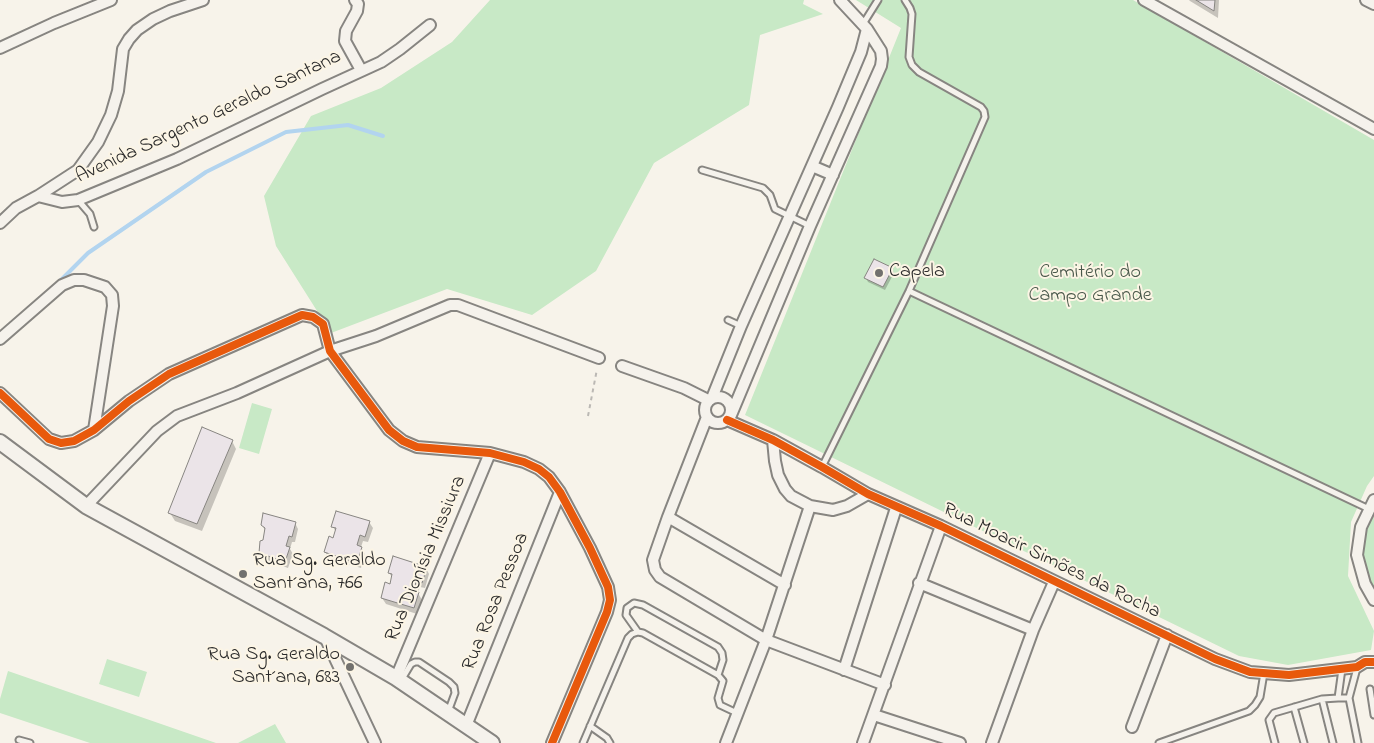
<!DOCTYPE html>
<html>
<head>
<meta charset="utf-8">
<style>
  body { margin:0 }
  canvas { display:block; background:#f7f3ea }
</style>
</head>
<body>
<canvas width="1374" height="743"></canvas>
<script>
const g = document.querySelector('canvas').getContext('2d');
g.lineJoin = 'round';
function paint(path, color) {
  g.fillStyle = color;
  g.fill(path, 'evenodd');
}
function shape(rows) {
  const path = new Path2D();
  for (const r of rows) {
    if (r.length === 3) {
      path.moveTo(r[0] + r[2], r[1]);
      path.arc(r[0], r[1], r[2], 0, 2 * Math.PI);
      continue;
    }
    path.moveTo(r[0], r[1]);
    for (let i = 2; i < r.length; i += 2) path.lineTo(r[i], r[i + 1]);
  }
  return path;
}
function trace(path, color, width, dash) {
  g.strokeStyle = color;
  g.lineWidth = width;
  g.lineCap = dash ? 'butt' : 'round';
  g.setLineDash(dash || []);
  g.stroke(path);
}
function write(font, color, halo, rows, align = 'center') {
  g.font = font + ' "Indie Flower",sans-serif';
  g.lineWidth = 4;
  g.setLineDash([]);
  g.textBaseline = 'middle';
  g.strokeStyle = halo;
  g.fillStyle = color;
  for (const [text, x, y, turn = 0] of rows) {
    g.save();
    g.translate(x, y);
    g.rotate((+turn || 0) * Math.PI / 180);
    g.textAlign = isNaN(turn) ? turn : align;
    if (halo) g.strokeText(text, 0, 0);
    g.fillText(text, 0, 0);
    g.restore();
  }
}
const green = shape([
  [490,0,804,0,803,4,823,14,760,35,749,105,654,163,596,271,532,315,447,289,331,333,276,246,264,196,311,116,381,88,452,42],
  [856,0,1133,0,1374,140,1374,476,1367,486,1351,522,1348,576,1374,631,1371,650,1288,665,1239,656,745,415,901,28],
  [252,403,272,409,259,454,239,448],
  [1374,516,1374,588,1369,578,1363,555,1367,528],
  [107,659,147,672,139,697,99,684],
  [8,671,216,743,90,743,0,713,0,699],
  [275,724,286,743,238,743]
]);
const shadow = shape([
  [1189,0,1219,0,1218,18,1190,1],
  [892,269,894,273,885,290,868,282,866,278],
  [232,441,236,449,202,531,175,521,170,513],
  [369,522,373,528,368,542,363,541,361,547,365,554,361,568,329,558,325,552,333,539,336,532,333,527],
  [295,523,298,529,295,542,292,542,290,549,293,554,288,568,263,559,260,553,266,532,262,525],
  [426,568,429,574,425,588,420,587,418,593,422,600,417,614,386,604,382,598,390,585,393,578,389,573]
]);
const stream = shape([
  [59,282,88,253,206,172,286,132,348,125,383,136]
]);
const building = shape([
  [1196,0,1215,0,1214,11,1196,0],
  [874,259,893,268,883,287,864,278,874,259],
  [202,427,233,440,197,524,168,513,202,427],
  [336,511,370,521,365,537,360,535,357,545,362,547,357,563,324,552,329,536,333,538,336,528,331,527,336,511],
  [263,513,296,522,292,537,289,536,286,546,290,547,285,562,259,553,260,541,263,540,265,528,261,525,263,513],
  [393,556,427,567,422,583,416,581,414,591,419,592,414,608,381,598,385,582,390,584,392,574,388,573,393,556]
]);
const path = shape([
  [588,416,597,369]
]);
const lane = shape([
  [863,24,878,0],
  [702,170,763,188,770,195,775,209,810,226],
  [78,200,90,214,94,227],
  [909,291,1369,509],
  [728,320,741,326],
  [822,467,909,291,985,117,984,111,981,107,919,72,912,65,909,57,912,14,910,8,905,0],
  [638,632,626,615,627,608,634,603,643,605,718,647,722,653,723,660,718,675],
  [1357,668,1349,698,1358,743],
  [402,679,411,664,415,662,419,662,449,682,454,687,455,693,448,712],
  [1370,689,1374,715],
  [1338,698,1342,669],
  [1322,699,1333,743],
  [1294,707,1304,743],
  [590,726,607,738,610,743],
  [19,740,30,743],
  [583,743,628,638,632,634,638,632,643,633,718,675,723,681,718,698,720,705,737,713],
  [1159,743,1249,711,1255,705,1260,697,1264,673],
  [1275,743,1269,720,1274,713,1322,699,1338,698,1349,698]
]);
const street = shape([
  [355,0,358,4,357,11,346,31,345,41,361,70],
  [1144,0,1374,129],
  [1366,0,1374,4],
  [0,48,54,23,111,0],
  [812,166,833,175],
  [38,196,78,170,98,142,111,115,118,91,123,49,129,39,137,30,153,19,170,11,203,0],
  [0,223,16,208,38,196,62,202,78,200,177,159,322,89,381,62,400,49,430,25],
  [0,339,62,285,74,280,84,280,105,287,112,295,113,306,94,430],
  [622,366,684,388,708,400],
  [0,393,49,439,61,443,74,441,94,430,129,401,169,374,302,315,313,317,323,324,330,351,389,430,403,441,417,447,490,453,524,462,539,469,549,477,560,492,590,548,608,587,610,600,607,612,552,743],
  [718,410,13],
  [712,398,741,326,838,107,861,52,867,29],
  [731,415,810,226,881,66,882,59,881,51,867,29,840,0],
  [707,417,668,517,653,560,655,570,660,577,766,640,885,685],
  [727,420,773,440,822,467,868,494,941,526,1215,659,1250,672,1289,675,1357,667,1365,662,1374,662],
  [773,440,775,461,778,475,785,489,791,496,810,506,833,510,847,506,868,494],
  [1374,500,1361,527,1357,555,1365,584,1374,600],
  [86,506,157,431,177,416,237,393,330,351,376,336,450,305,458,305,599,358],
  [668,517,785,585],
  [919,583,1033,630],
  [325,637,375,743],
  [844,670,896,508],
  [396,678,490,453],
  [874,715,960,743],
  [466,726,560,492],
  [1132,727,1167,635],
  [726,743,766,640,810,506],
  [863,743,941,526],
  [992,743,1033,630,1054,582]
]);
const secondary = shape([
  [0,442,86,506,324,636,396,678,492,743]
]);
const cycleway = shape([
  [0,393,49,439,61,443,74,441,94,430,129,401,169,374,302,315,313,317,323,324,330,351,389,430,403,441,417,447,490,453,524,462,539,469,549,477,560,492,590,548,608,587,610,600,607,612,552,743],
  [727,420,773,440,822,467,868,494,941,526,1215,659,1250,672,1289,675,1357,667,1365,662,1374,662]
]);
const markers = [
  [879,273,5,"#72716e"],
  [243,574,5,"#72716e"],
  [350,667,5,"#72716e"]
];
const streetNames = [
  ["Avenida Sargento Geraldo Santana",209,118,-25],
  ["Rua Dionísia Missiura",427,559,-67],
  ["Rua Moacir Simões da Rocha",1051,562,26],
  ["Rua Rosa Pessoa",497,602,-68]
];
const poiNames = [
  ["Capela",889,273],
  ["Rua Sg. Geraldo",253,562],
  ["Sant´ana, 766",253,585],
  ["Rua Sg. Geraldo",340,656,"right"],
  ["Sant´ana, 683",340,679,"right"]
];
const parkNames = [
  ["Cemitério do",1090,274],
  ["Campo Grande",1090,297]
];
paint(green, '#c8e9c6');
paint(shadow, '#0003');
trace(stream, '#b2d4ef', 4);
paint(building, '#ebe4e8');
trace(building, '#878581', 1);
trace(lane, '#878581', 9);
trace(street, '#878581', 14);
trace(secondary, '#878581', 18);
trace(path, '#bbb8b4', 2, [4, 4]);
trace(lane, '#f5f2ec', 5);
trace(street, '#f5f2ec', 10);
trace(secondary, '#f5f2ec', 14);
trace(cycleway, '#e8590c', 8);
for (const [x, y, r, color] of markers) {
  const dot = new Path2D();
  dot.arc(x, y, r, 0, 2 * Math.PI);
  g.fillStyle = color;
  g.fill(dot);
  trace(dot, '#fcf5e5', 2);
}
write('20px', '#2b2b2b', '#fcf5e5', streetNames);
write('20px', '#2b2b2b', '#fcf5e5', poiNames, 'left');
write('20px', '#49584a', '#fcf5e5', parkNames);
</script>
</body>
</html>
